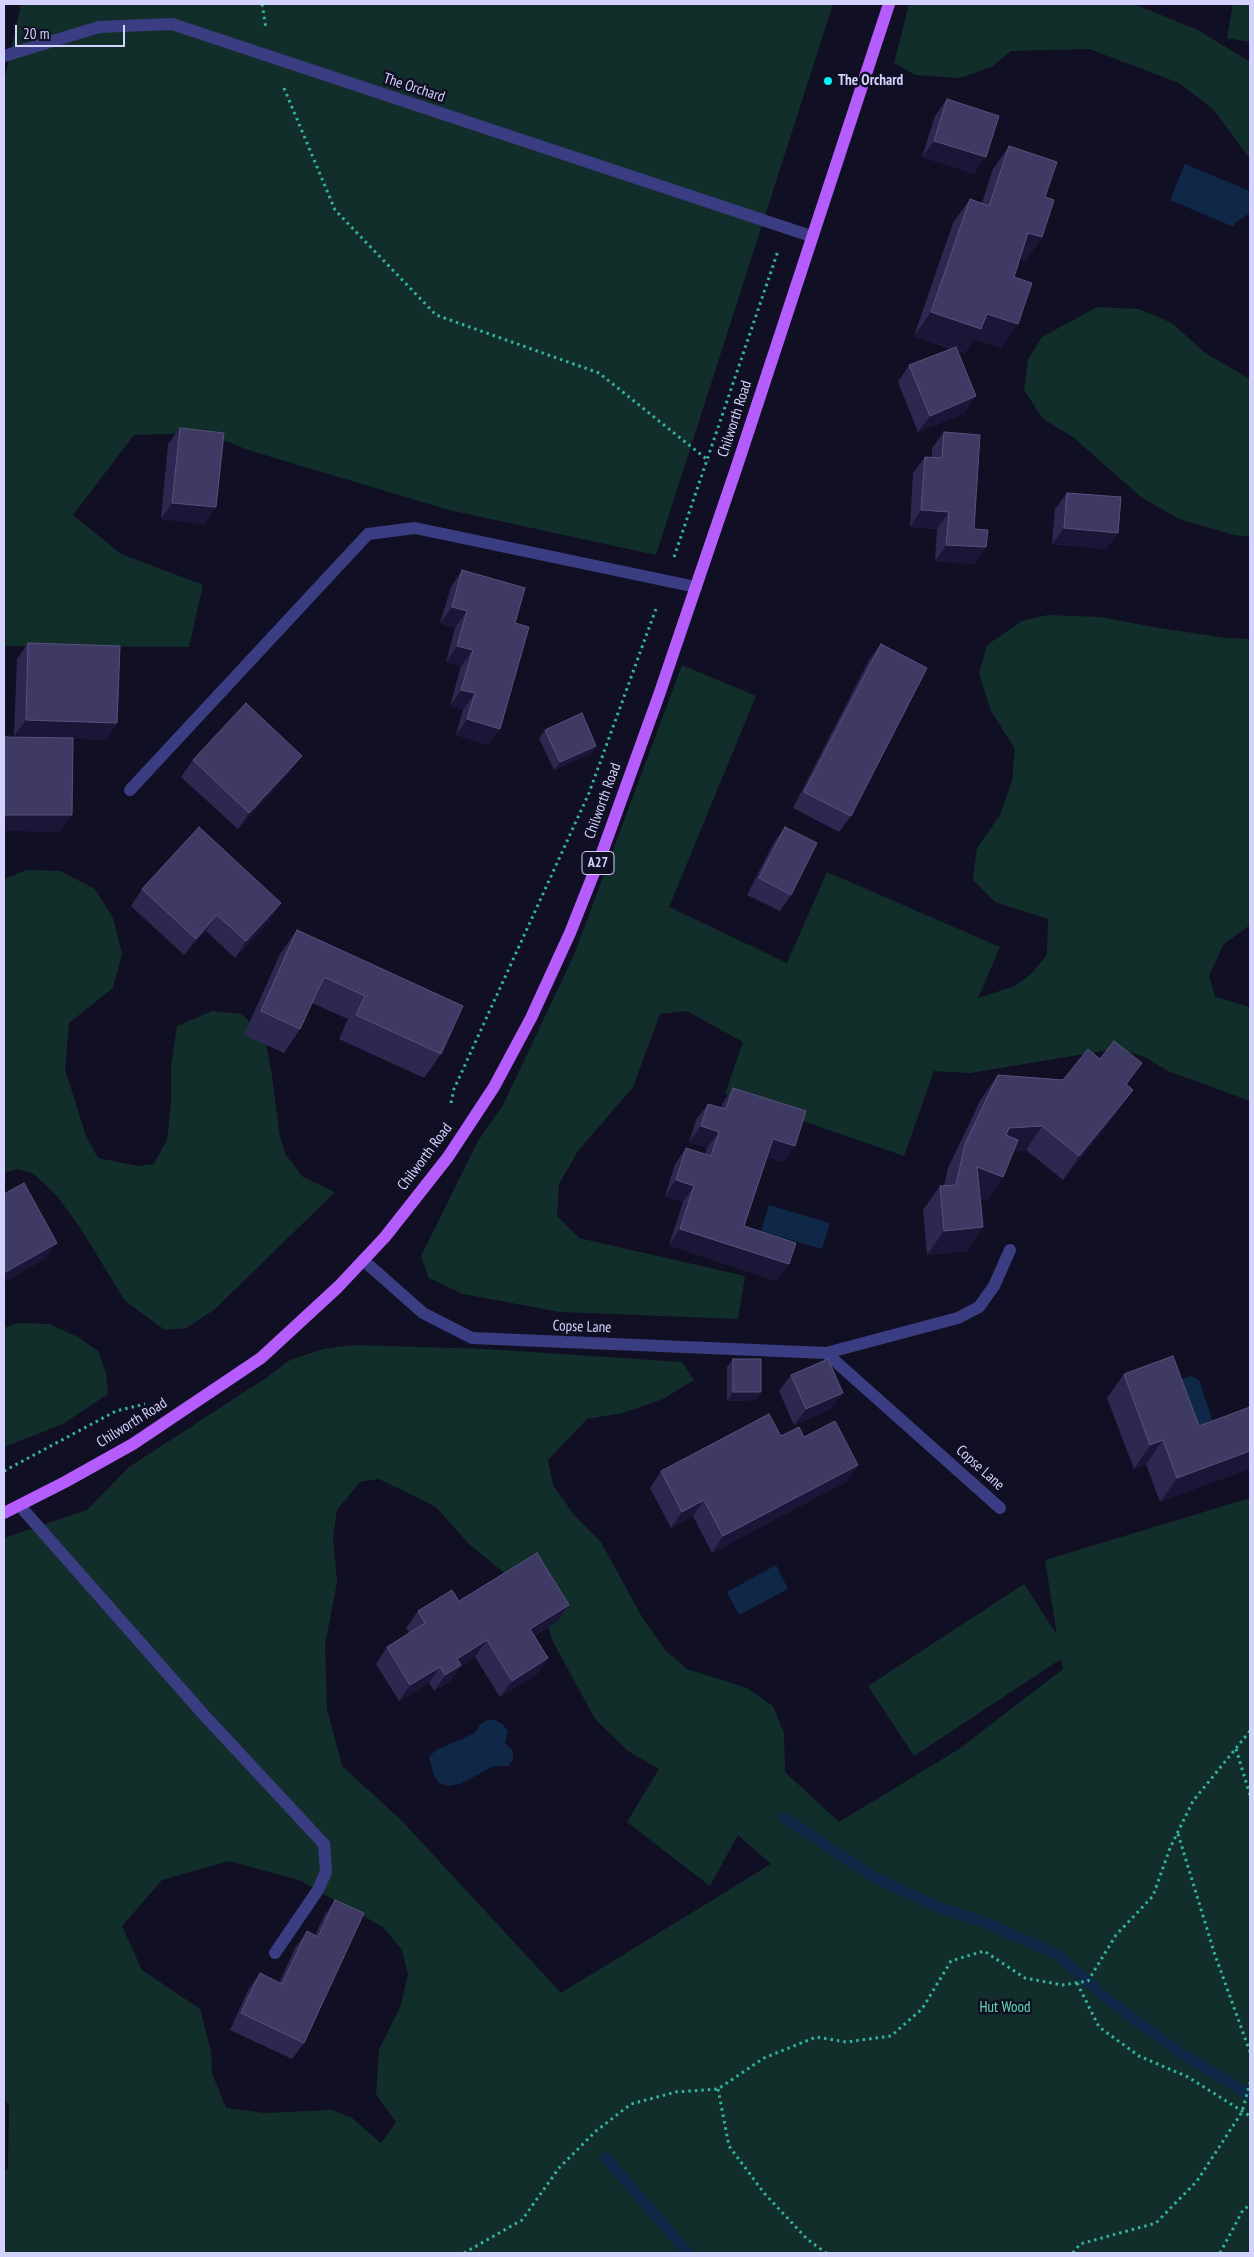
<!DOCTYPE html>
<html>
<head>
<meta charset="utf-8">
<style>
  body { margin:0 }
  #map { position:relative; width:1254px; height:2257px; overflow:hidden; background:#110f24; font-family:"PT Sans Narrow",sans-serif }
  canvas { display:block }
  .frame { position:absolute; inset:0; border:5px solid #d4d3fe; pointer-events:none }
  .scale { position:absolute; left:15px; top:25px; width:110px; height:22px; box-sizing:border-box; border:2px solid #d4d3fe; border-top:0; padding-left:6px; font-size:15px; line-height:18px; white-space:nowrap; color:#d4d3fe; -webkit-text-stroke:4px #110f24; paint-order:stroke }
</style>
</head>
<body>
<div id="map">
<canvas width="1254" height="2257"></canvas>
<div class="frame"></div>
<div class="scale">20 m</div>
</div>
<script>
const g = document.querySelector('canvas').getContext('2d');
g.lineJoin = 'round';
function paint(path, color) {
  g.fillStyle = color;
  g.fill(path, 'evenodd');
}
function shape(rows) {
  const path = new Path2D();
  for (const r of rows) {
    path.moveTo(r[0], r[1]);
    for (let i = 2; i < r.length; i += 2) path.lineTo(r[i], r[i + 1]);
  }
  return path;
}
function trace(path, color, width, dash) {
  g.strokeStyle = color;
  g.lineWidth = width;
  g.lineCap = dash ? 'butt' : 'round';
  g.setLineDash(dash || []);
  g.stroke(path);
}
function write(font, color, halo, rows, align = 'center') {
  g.font = font + ' "PT Sans Narrow",sans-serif';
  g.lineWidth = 5;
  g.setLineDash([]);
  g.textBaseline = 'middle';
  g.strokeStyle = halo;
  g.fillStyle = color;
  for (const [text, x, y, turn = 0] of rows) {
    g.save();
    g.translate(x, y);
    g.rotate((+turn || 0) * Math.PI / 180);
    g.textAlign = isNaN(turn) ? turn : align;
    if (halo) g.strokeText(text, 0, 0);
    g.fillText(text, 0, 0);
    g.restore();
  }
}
const green = shape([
  [21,4,833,4,656,555,449,510,248,450,206,433,134,435,73,515,121,554,203,585,189,647,4,646,4,82],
  [909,4,1134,4,1198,30,1250,62,1250,159,1213,109,1179,83,1089,49,1011,51,993,66,960,78,915,75,894,63],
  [1233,4,1250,4,1250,42,1227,38],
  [1097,307,1139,309,1172,323,1205,353,1250,379,1250,537,1234,535,1179,519,1141,497,1074,438,1043,419,1024,390,1028,360,1042,337],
  [1048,615,1100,617,1159,628,1227,638,1250,639,1250,925,1224,944,1209,975,1215,997,1250,1007,1250,1101,1168,1071,1143,1056,1115,1049,970,1073,934,1071,904,1156,725,1094,743,1042,687,1011,660,1014,633,1087,578,1151,559,1184,557,1216,579,1238,745,1276,738,1319,560,1312,463,1294,429,1278,421,1256,478,1141,503,1105,574,955,682,665,756,696,669,907,787,963,827,872,1000,947,978,998,1015,986,1031,974,1047,955,1048,919,995,902,973,880,977,848,1000,815,1012,781,1015,749,991,711,979,674,987,645,1022,621],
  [27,870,60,871,95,889,113,918,122,954,113,988,69,1023,65,1069,86,1136,98,1158,138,1166,154,1164,167,1140,171,1103,171,1067,177,1026,212,1011,242,1014,265,1038,272,1076,280,1137,286,1155,303,1177,335,1192,214,1310,186,1328,165,1330,125,1301,81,1229,57,1196,34,1174,19,1169,4,1172,4,882,6,878],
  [18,1323,49,1324,78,1337,98,1351,106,1373,108,1394,63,1424,4,1447,4,1328],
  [353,1345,486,1349,682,1362,694,1380,663,1399,623,1413,587,1419,548,1460,553,1485,574,1515,601,1542,642,1617,665,1650,687,1669,747,1688,773,1706,784,1733,785,1772,839,1822,959,1749,1063,1669,1061,1659,914,1756,868,1686,1024,1584,1057,1635,1045,1560,1250,1498,1250,2253,4,2253,4,2173,8,2168,9,2105,4,2098,4,1538,87,1510,129,1467,266,1378,290,1360,323,1349],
  [379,1479,436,1507,469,1544,542,1604,552,1640,595,1719,628,1751,659,1769,627,1822,710,1886,738,1835,771,1864,561,1993,401,1820,342,1766,327,1709,325,1645,337,1582,333,1537,337,1510,360,1482],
  [229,1861,299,1880,383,1927,402,1950,408,1974,401,2005,379,2050,376,2094,396,2122,381,2143,352,2118,332,2110,265,2113,226,2108,212,2073,211,2052,200,2009,142,1970,122,1926,162,1880]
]);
const water = shape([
  [1185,164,1250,191,1250,213,1236,222,1234,227,1170,200],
  [769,1205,830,1223,822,1249,761,1231],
  [1191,1376,1199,1380,1212,1419,1209,1430,1200,1433,1180,1380],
  [776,1565,788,1589,739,1615,727,1592],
  [487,1720,495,1720,502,1724,508,1731,505,1743,513,1751,513,1759,508,1766,494,1766,460,1784,448,1786,439,1783,434,1776,429,1757,436,1750,475,1733,480,1725]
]);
const stream = shape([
  [785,1818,872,1876,937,1907,986,1923,1058,1955,1107,1999,1179,2052,1250,2095],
  [606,2158,688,2253]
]);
const path = shape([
  [262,4,266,28],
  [284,88,335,210,436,315,599,373,709,461],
  [674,557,778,251],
  [451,1103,454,1089,589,793,657,606],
  [4,1471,116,1411,145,1404],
  [1236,1749,1250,1795],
  [1178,1834,1215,1955,1250,2052],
  [1077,1983,1099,2027,1139,2056,1188,2077,1250,2116],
  [718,2089,729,2146,764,2193,807,2239,826,2253],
  [464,2253,522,2220,559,2168,596,2131,631,2104,676,2092,718,2089,764,2058,816,2037,846,2042,891,2036,922,2009,951,1961,984,1951,1025,1978,1062,1985,1088,1981,1116,1935,1153,1896,1170,1848,1193,1801,1250,1731],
  [1073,2253,1080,2244,1156,2223,1197,2181,1242,2112,1250,2083],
  [1220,2253,1243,2210,1250,2205]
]);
const minor = shape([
  [4,56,99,27,172,24,811,236],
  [130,790,368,534,415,528,696,587],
  [363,1260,423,1313,472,1338,826,1353,958,1318,979,1307,994,1286,1010,1250],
  [826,1353,1000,1508],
  [20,1506,204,1715,324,1844,326,1872,318,1890,275,1953]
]);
const major = shape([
  [4,1513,65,1482,133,1444,261,1358,338,1287,385,1237,448,1157,494,1087,531,1018,570,933,603,850,659,695,736,469,889,4]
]);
const wall = shape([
  [947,99,974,174,922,157,935,116],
  [1009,146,1045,197,1042,237,1025,261,1020,259,1014,277,1001,348,974,339,965,353,958,351,965,413,918,432,898,382,909,365,951,349,914,336,953,223,970,199,982,203,993,169],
  [180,428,216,507,204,524,161,519,168,444],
  [944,432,974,529,986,547,975,564,935,561,937,529,910,527,913,473,925,457,932,457,932,448],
  [1067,493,1107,549,1052,544,1055,509],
  [462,570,515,623,489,745,456,735,463,710,450,706,461,666,446,662,455,628,440,623,451,587],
  [28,643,117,723,106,740,73,738,60,832,40,737,14,736,17,659],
  [881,644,851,816,839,832,793,808,869,660],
  [545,730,596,746,590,754,554,770,539,738],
  [193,760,290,772,238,829,181,777],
  [785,827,791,895,780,911,747,895,773,844],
  [142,889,270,920,235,958,206,931,184,955,131,906],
  [297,930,441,1054,424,1078,339,1039,348,1019,312,1003,300,1029,284,1053,244,1035,280,954],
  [998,1075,1127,1085,1116,1114,1063,1180,1026,1150,1014,1151,1003,1177,987,1201,980,1198,967,1251,927,1255,923,1210,940,1186,944,1186,948,1168,981,1099],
  [733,1088,783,1162,767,1157,744,1226,789,1264,777,1281,669,1245,683,1202,665,1196,675,1164,686,1148,705,1154,707,1148,689,1142,696,1120,708,1104,721,1108,722,1104],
  [733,1359,756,1400,727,1401,727,1367],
  [1124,1374,1199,1426,1250,1407,1160,1502,1146,1464,1134,1469,1107,1398],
  [791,1375,831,1409,794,1425,779,1391],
  [781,1436,804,1437,858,1465,847,1481,712,1553,693,1516,671,1528,650,1488,661,1471],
  [459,1601,569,1605,558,1621,534,1636,537,1674,500,1697,475,1657,461,1666,450,1681,434,1691,429,1683,399,1701,376,1664,387,1647,410,1633,406,1628,418,1611],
  [335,1900,304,2043,292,2059,230,2030,248,1990,260,1973,279,1983,295,1948,307,1931,315,1935,324,1916]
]);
const shadedWall = shape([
  [934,141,986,157,974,174,922,157],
  [1028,233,1042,237,1025,261,1012,257],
  [931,312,987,314,1018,324,1001,348,974,339,965,353,914,336],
  [976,396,965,413,918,432,930,416],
  [172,503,216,507,204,524,161,519],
  [921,510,949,512,937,529,910,527],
  [1064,528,1118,533,1107,549,1052,544],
  [946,545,986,547,975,564,935,561],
  [452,607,467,611,455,628,440,623],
  [457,646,473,650,461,666,446,662],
  [461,690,475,693,463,710,450,706],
  [467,719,500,729,489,745,456,735],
  [26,720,117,723,106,740,14,736],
  [596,746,590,754,554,770,560,762],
  [302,756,290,772,238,829,249,813],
  [4,815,72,815,60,832,4,831],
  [281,903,270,920,235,958,246,941],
  [217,915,206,931,184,955,196,939],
  [1142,1063,1126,1087,1126,1084],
  [1133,1090,1116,1114,1063,1180,1079,1156],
  [701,1126,719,1132,707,1148,689,1142],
  [1042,1126,1026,1150,992,1151,1009,1128],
  [773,1139,795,1146,783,1162,761,1155],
  [977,1167,1003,1177,987,1201,960,1191],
  [676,1180,694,1186,683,1202,665,1196],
  [983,1227,967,1251,927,1255,944,1231],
  [680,1229,789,1264,777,1281,669,1245],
  [57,1243,45,1259,4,1283,4,1273],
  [733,1392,761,1392,756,1400,727,1401],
  [843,1393,831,1409,794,1425,806,1409],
  [1163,1440,1146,1464,1134,1469,1150,1445],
  [1250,1451,1250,1469,1160,1502,1177,1478],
  [858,1465,847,1481,712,1553,723,1536],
  [704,1500,693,1516,671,1528,682,1512],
  [569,1605,558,1621,519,1645,530,1629],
  [487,1640,475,1657,461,1666,450,1681,434,1691,457,1659],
  [548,1658,537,1674,500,1697,512,1681],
  [440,1667,429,1683,399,1701,410,1685]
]);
const building = shape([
  [947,99,999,116,986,157,934,141,947,99],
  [1009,146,1057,162,1045,197,1054,200,1042,237,1028,233,1014,277,1032,283,1018,324,987,314,981,329,931,312,970,199,989,206,1009,146],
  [956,347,976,396,930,416,909,365,956,347],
  [180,428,224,433,216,507,172,503,180,428],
  [944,432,980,435,974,529,988,530,986,547,946,545,949,512,921,510,925,457,942,458,944,432],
  [1067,493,1121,497,1118,533,1064,528,1067,493],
  [462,570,525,588,515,623,529,627,500,729,467,719,475,693,461,690,473,650,457,646,467,611,452,607,462,570],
  [28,643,120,646,117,723,26,720,28,643],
  [881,644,927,668,851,816,804,792,881,644],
  [246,703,302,756,249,813,193,760,246,703],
  [582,713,596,746,560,762,545,730,582,713],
  [4,737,73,738,72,815,4,815,4,737],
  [199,827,281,903,246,941,217,915,196,939,142,889,199,827],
  [785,827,817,843,791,895,759,878,785,827],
  [297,930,463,1006,441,1054,356,1015,365,996,324,977,300,1029,261,1011,297,930],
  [1114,1041,1142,1063,1126,1084,1133,1090,1079,1156,1042,1126,1009,1128,1006,1135,1018,1140,1003,1177,977,1167,983,1227,944,1231,940,1186,956,1185,965,1144,998,1075,1063,1080,1088,1049,1100,1059,1114,1041],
  [733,1088,806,1111,795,1146,773,1139,744,1226,796,1243,789,1264,680,1229,694,1186,676,1180,686,1148,711,1156,719,1132,701,1126,708,1104,726,1109,733,1088],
  [24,1183,57,1243,4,1273,4,1194,24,1183],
  [1173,1356,1199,1426,1250,1407,1250,1451,1177,1478,1163,1440,1150,1445,1124,1374,1173,1356],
  [733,1359,761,1359,761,1392,733,1392,733,1359],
  [828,1359,843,1393,806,1409,791,1375,828,1359],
  [769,1414,781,1436,799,1427,804,1437,835,1421,858,1465,723,1536,704,1500,682,1512,661,1471,769,1414],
  [537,1553,569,1605,530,1629,548,1658,512,1681,487,1640,457,1659,461,1665,445,1675,440,1667,410,1685,387,1647,425,1623,418,1611,452,1590,459,1601,537,1553],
  [335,1900,364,1913,304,2043,241,2013,260,1973,282,1984,307,1931,318,1937,335,1900]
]);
const markers = [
  [828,81,5,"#05f1f8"]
];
const shields = [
  [598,863,32]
];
const shieldNames = [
  ["A27",598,863]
];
const poiNames = [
  ["The Orchard",838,81]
];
const streetNames = [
  ["The Orchard",414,88,18],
  ["Chilworth Road",735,419,-72],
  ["Chilworth Road",603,801,-70],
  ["Chilworth Road",425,1157,-53],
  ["Copse Lane",582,1327,2],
  ["Chilworth Road",132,1423,-32],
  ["Copse Lane",980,1468,42]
];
const parkNames = [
  ["Hut Wood",1005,2008]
];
paint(green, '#122e2b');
paint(water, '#0f2848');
trace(stream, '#0f2848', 11);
trace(path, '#31b4a2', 3, [2.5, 4]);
trace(minor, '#3b3d82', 12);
trace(major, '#b55cfc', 12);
paint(wall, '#2e2851');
paint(shadedWall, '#1b1637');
paint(building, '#3f3a64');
trace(building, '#57527c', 1);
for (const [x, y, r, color] of markers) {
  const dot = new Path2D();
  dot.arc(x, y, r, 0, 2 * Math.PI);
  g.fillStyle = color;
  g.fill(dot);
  trace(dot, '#110f24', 2);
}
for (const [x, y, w] of shields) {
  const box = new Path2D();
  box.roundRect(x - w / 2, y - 11.5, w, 23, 4);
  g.fillStyle = '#110f24';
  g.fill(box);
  trace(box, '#d4d3fe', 1);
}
write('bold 14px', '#d4d3fe', null, shieldNames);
write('bold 15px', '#d4d3fe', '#110f24', poiNames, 'left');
write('15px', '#d4d3fe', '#110f24', streetNames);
write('15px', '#60ddb5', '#110f24', parkNames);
</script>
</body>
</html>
